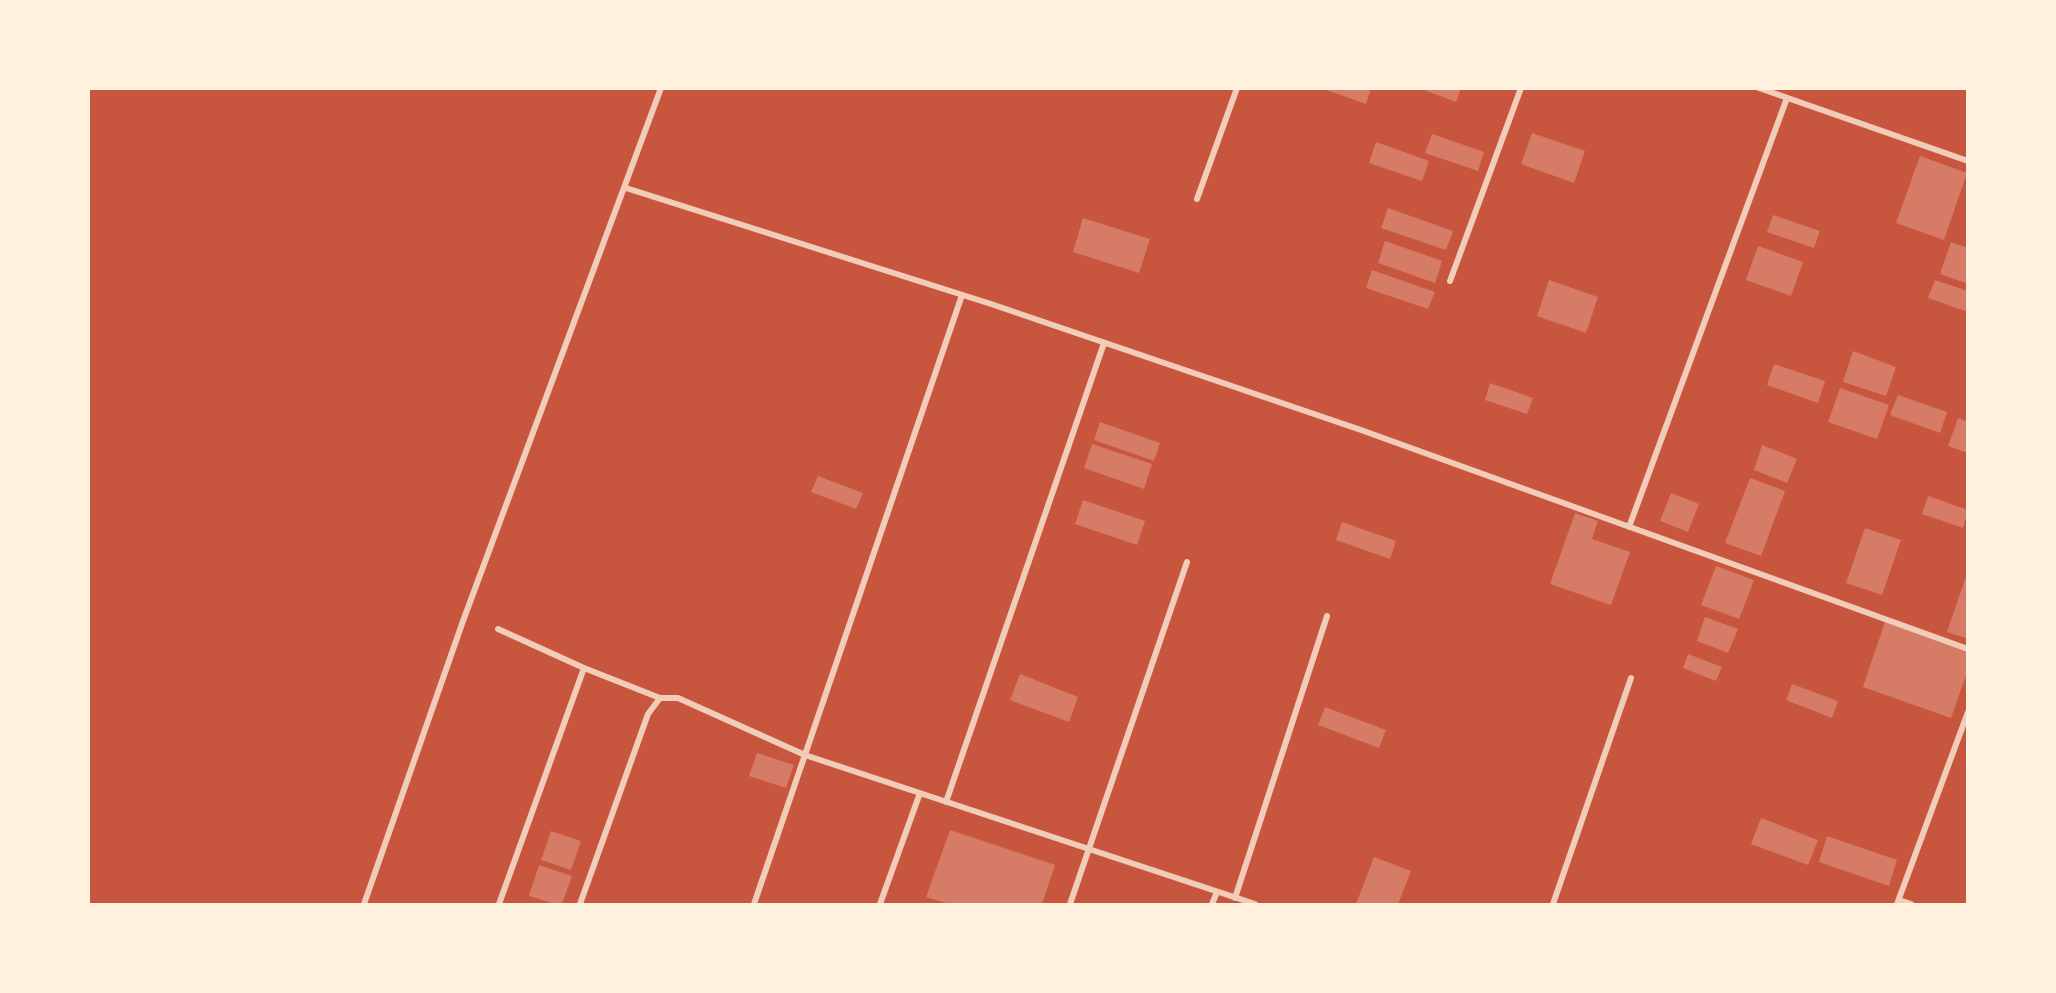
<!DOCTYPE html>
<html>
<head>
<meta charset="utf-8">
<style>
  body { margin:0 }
  #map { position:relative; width:2056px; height:993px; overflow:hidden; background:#c8553d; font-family:Montserrat,sans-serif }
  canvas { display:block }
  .frame { position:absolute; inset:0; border:90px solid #fff3e0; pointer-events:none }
</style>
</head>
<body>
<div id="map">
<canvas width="2056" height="993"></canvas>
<div class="frame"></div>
</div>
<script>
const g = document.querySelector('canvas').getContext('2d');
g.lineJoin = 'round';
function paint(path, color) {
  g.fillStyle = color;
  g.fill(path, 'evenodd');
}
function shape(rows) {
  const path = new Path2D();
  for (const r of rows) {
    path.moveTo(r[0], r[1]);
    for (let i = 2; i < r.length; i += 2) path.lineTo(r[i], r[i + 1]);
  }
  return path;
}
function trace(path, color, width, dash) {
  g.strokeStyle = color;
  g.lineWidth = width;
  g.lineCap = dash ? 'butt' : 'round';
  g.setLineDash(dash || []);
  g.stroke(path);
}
const building = shape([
  [1321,88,1371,88,1366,104],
  [1419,88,1461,88,1456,102],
  [1532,133,1585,151,1574,183,1521,164],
  [1432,134,1484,152,1478,171,1425,153],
  [1376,142,1429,161,1422,181,1369,163],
  [1920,156,1967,173,1944,240,1896,223],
  [1388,208,1453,231,1446,250,1381,228],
  [1773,215,1820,231,1814,248,1767,232],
  [1083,218,1150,239,1139,273,1073,252],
  [1385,241,1442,261,1435,283,1378,263],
  [1951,242,1968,248,1968,284,1940,274],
  [1758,246,1803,262,1791,296,1746,280],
  [1372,270,1435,292,1428,309,1366,288],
  [1549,280,1598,297,1586,333,1537,316],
  [1935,280,1968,291,1968,312,1928,298],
  [1853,351,1896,367,1886,396,1843,382],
  [1774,364,1825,381,1818,403,1767,385],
  [1490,383,1533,398,1527,414,1485,400],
  [1840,388,1889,405,1877,439,1828,422],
  [1898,395,1947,412,1940,433,1890,415],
  [1958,418,1968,422,1968,453,1948,446],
  [1100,422,1160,443,1154,461,1094,440],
  [1092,444,1152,464,1144,489,1084,468],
  [1762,445,1797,459,1787,483,1754,470],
  [818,476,863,493,856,509,811,492],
  [1750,478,1785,491,1761,556,1725,543],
  [1671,493,1699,504,1688,532,1660,521],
  [1928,496,1968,510,1963,528,1922,514],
  [1083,500,1145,521,1137,545,1075,524],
  [1575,513,1598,521,1592,539,1630,552,1611,605,1550,584],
  [1342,522,1396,541,1390,559,1336,540],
  [1865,528,1901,540,1882,595,1846,583],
  [1716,566,1754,580,1739,619,1701,605],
  [1965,579,1968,580,1968,639,1947,632],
  [1705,617,1738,629,1728,653,1697,641],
  [1885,622,1968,650,1968,670,1951,718,1863,687],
  [1688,654,1722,667,1716,681,1683,668],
  [1020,674,1078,697,1069,722,1010,700],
  [1792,684,1838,701,1832,718,1786,700],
  [1325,707,1386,730,1379,748,1318,725],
  [757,753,794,765,786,788,749,776],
  [1761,818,1818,840,1808,865,1751,844],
  [950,830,1055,865,1042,904,949,904,926,897],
  [551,831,581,841,571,870,541,860],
  [1827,836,1897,860,1889,886,1819,862],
  [1374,857,1411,871,1398,904,1356,904],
  [539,865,572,876,562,904,555,904,529,896]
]);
const minor = shape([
  [1759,88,1968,161],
  [626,188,991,304,1361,430,1968,649],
  [1197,199,1237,88],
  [1450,281,1521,88],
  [1629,527,1787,98],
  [498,629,584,668,660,698],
  [946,802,1104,343],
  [1235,898,1327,616],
  [1899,900,1911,904],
  [364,904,463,621,661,88],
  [499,904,584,668],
  [580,904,648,714,660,698,678,698,805,755,1255,904],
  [754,904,962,295],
  [880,904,920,793],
  [1070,904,1187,562],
  [1212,904,1217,892],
  [1553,904,1631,678],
  [1897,904,1968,712]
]);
paint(building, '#d67c66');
trace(minor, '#f1ccb7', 6);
</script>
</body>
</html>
